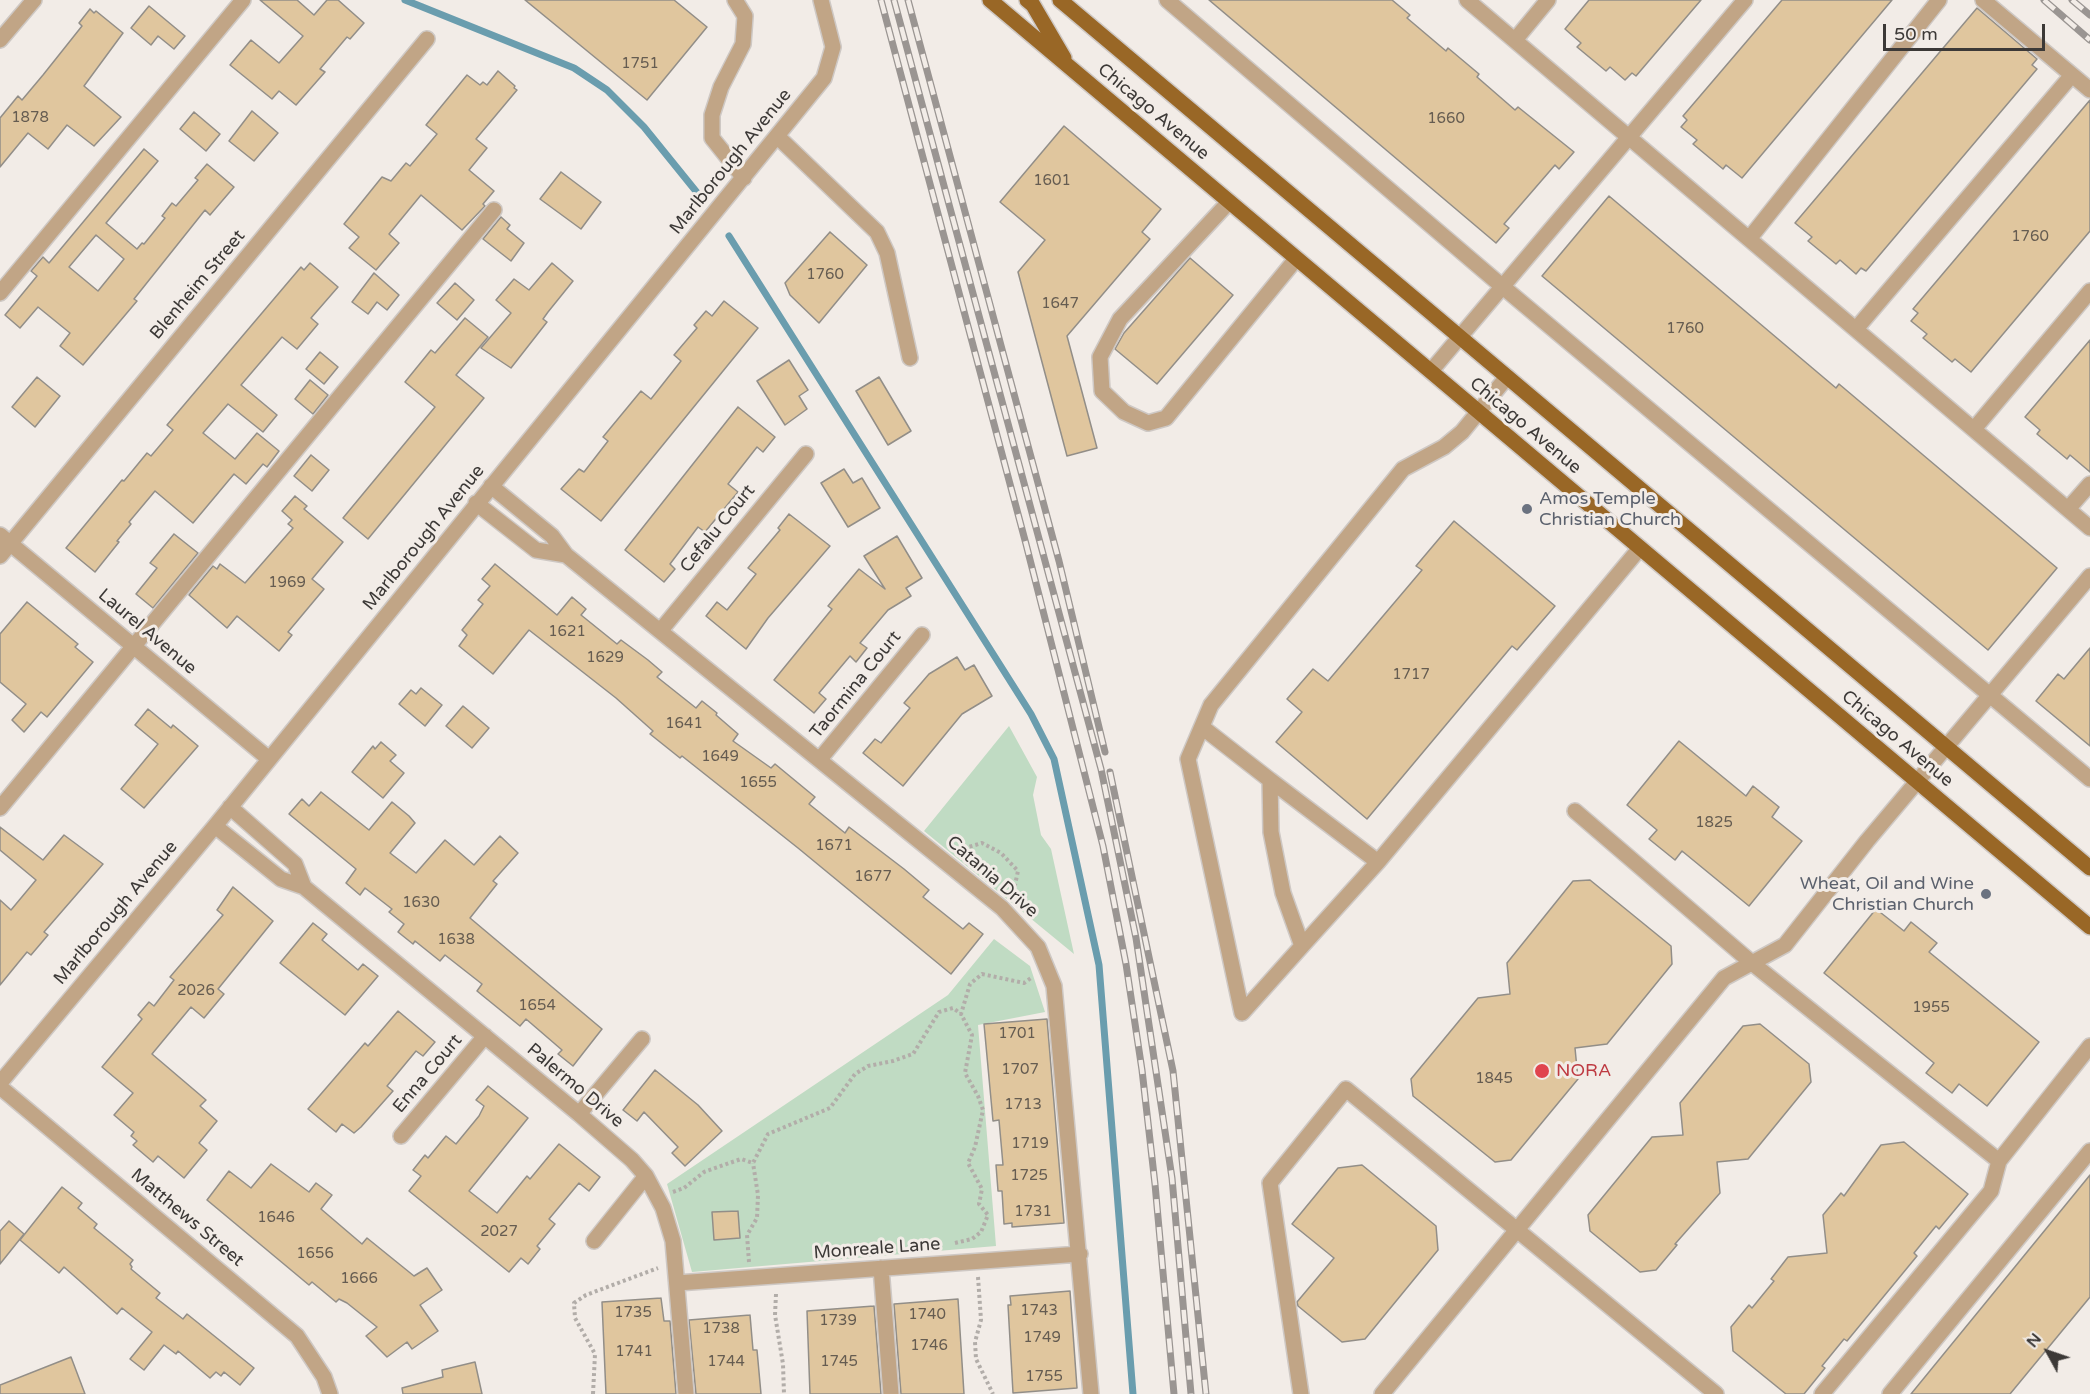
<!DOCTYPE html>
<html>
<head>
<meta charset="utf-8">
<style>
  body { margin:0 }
  #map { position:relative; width:2090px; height:1394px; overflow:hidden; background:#f2ece7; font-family:"Varela Round",sans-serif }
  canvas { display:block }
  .north { position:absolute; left:2018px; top:1322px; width:60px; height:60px; -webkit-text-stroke:4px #f2ece7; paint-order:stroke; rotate:310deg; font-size:16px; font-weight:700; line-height:24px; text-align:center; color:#3c3937 }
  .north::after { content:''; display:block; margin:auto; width:21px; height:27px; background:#3c3937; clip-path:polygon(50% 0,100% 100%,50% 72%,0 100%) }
  .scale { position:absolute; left:1883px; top:24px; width:162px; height:27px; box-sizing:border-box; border:3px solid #3c3937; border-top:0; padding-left:8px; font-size:18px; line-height:21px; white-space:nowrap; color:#3c3937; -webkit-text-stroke:4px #f2ece7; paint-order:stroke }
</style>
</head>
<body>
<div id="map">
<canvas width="2090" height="1394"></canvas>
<div class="north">N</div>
<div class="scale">50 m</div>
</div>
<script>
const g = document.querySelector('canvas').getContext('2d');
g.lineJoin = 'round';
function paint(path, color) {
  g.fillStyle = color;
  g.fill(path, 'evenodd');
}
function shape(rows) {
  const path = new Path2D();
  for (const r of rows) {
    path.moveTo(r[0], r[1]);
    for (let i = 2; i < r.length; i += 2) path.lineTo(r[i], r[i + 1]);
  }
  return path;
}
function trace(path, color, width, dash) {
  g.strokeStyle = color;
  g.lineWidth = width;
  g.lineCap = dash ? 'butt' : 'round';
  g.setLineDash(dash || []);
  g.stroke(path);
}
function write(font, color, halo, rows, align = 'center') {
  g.font = font + ' "Varela Round",sans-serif';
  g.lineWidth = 6;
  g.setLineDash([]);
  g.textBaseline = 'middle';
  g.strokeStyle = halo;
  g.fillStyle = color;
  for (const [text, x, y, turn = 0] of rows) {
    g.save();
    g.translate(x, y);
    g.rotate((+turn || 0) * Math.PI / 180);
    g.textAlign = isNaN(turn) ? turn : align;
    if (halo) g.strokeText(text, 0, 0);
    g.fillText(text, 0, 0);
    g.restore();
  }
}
const green = shape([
  [1009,726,1037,777,1033,795,1041,835,1051,849,1074,954,924,831],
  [994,939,1030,966,1045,1012,978,1025,996,1246,692,1272,667,1184,948,995]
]);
const stream = shape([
  [405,0,574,68,607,90,644,127,699,195],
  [729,236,1031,714,1054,759,1099,965,1133,1394]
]);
const building = shape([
  [260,0,297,0,314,15,327,0,338,0,364,23,350,39,347,37,320,69,325,72,296,105,279,91,272,99,230,65,251,40,279,63,303,36,260,0],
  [525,0,674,0,707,27,647,100,525,0],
  [1209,0,1392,0,1410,15,1407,18,1446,51,1448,48,1479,74,1477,77,1515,110,1518,107,1574,152,1559,169,1555,165,1504,224,1509,228,1496,243,1209,0],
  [1589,0,1701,0,1636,76,1632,73,1625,80,1610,67,1606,71,1577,47,1581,43,1565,29,1589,0],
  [1782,0,1892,0,1742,178,1726,165,1723,169,1693,144,1697,140,1681,127,1687,120,1683,116,1782,0],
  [149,6,185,36,174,49,158,36,151,45,131,28,149,6],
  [1977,8,2037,59,2032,65,2037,69,1866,271,1861,268,1856,274,1840,260,1836,264,1808,241,1812,237,1795,223,1977,8],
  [90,9,94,13,96,11,123,33,84,86,121,117,94,146,67,125,48,149,28,133,0,167,0,118,18,96,22,100,43,75,82,26,79,23,90,9],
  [498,71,515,86,514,88,517,90,476,139,487,148,469,170,494,191,483,204,485,206,462,230,421,195,389,234,399,243,376,270,349,248,359,237,344,224,382,177,391,181,406,163,410,166,437,134,426,125,467,75,480,85,483,82,487,85,498,71],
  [2090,100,2090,231,1971,372,1955,359,1952,362,1923,338,1927,334,1911,321,1918,313,1913,309,2090,100],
  [252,111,278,133,254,161,229,141,252,111],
  [194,112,220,134,206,151,180,129,194,112],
  [1064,126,1161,209,1142,232,1150,239,1067,336,1097,448,1067,456,1018,272,1045,240,1000,202,1064,126],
  [144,149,158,161,106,223,137,249,142,243,144,244,165,218,162,216,172,203,176,206,198,180,195,178,207,164,234,187,210,215,205,210,134,299,137,301,83,365,60,346,70,333,38,307,20,328,5,315,37,276,31,271,43,257,49,263,144,149],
  [96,235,124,259,98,291,69,267,96,235],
  [561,172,601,202,581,229,540,199,561,172],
  [1609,196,1836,388,1839,384,2057,568,1988,650,1542,276,1609,196],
  [501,217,510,225,507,229,524,243,511,261,483,239,501,217],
  [830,232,867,265,819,323,790,295,785,283,830,232],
  [1190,258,1233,295,1157,384,1115,349,1124,333,1190,258],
  [310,263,338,287,311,318,318,324,297,349,282,337,241,385,277,415,263,432,228,404,203,433,235,459,257,433,279,451,267,467,263,464,246,484,234,474,193,523,155,491,129,522,131,524,117,541,119,542,95,572,66,548,122,480,124,481,147,453,151,456,173,430,167,425,301,267,304,270,310,263],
  [552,263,573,281,548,312,543,319,547,322,511,368,481,348,511,313,496,300,514,279,529,290,552,263],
  [374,273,399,295,387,310,377,302,368,314,352,302,374,273],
  [455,283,474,300,457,320,437,303,455,283],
  [724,301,758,328,601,521,561,489,579,469,584,472,608,441,603,437,641,391,651,399,681,361,674,355,697,328,694,325,706,311,712,316,724,301],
  [465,318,488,337,456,375,484,398,368,539,343,518,435,407,405,382,431,350,435,353,465,318],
  [2090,340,2090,472,2070,455,2067,459,2037,434,2040,430,2025,417,2090,340],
  [320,352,338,367,324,384,306,369,320,352],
  [789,360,808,390,799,396,807,409,785,425,757,381,789,360],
  [37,377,60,396,35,427,12,407,37,377],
  [879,377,911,431,888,445,856,391,879,377],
  [310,380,328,395,313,414,295,399,310,380],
  [738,407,775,437,763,452,757,447,728,484,738,492,705,532,698,527,670,564,675,569,664,582,625,550,738,407],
  [311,455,329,470,312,491,294,476,311,455],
  [844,469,853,483,862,478,880,508,848,527,821,483,844,469],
  [295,496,307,506,304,509,343,542,312,579,324,589,288,632,292,635,279,651,237,616,227,628,189,595,213,566,217,569,220,564,245,583,293,528,288,524,292,520,282,511,295,496],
  [789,514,830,546,768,618,746,649,706,616,717,602,727,610,756,574,748,568,780,530,778,528,789,514],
  [1454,521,1555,606,1517,650,1512,646,1367,819,1276,742,1302,712,1287,699,1313,669,1328,681,1422,570,1416,566,1454,521],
  [174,534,198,553,153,608,136,594,157,568,150,563,174,534],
  [897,536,922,578,906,588,911,596,888,610,860,643,867,648,856,662,850,656,819,693,826,699,814,713,774,680,832,609,828,606,859,569,885,589,864,556,897,536],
  [495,564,557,615,572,597,586,609,581,615,617,644,621,640,648,660,662,672,657,677,696,708,702,701,717,713,716,715,738,734,733,741,771,768,775,764,815,797,809,804,845,833,849,827,904,869,929,890,923,897,963,929,969,923,983,934,951,974,798,848,682,756,680,758,650,734,653,731,616,698,529,630,493,674,459,646,467,635,462,630,483,604,478,600,490,586,482,579,495,564],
  [27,602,78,644,75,647,93,662,47,717,41,712,24,732,12,720,26,704,0,682,0,634,27,602],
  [2090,648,2090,746,2036,701,2058,674,2064,679,2090,648],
  [957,657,965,670,974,665,992,696,962,714,903,786,863,753,875,739,881,743,910,708,904,703,929,674,957,657],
  [421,688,442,705,425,726,399,704,411,690,416,694,421,688],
  [463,706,489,728,472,748,446,726,463,706],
  [148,709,171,728,173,725,198,746,144,808,121,789,158,744,135,725,148,709],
  [1679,741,1746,796,1753,786,1779,807,1772,817,1802,841,1749,906,1682,851,1675,860,1649,839,1657,830,1627,805,1679,741],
  [381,742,396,755,390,761,404,773,383,798,352,772,373,746,375,749,381,742],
  [321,792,369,830,392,802,409,816,415,823,390,853,416,873,445,840,474,865,500,836,518,853,493,881,497,884,470,918,602,1029,573,1066,558,1054,562,1050,526,1019,520,1026,477,991,482,984,445,955,440,961,415,941,413,944,398,932,404,924,389,912,392,909,365,888,360,895,346,883,356,869,289,814,302,799,309,806,321,792],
  [0,827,43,860,64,835,103,864,44,932,48,935,31,955,27,952,0,985,0,900,11,910,36,880,0,850,0,827],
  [1590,880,1671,946,1672,964,1607,1044,1575,1048,1578,1079,1511,1160,1495,1162,1413,1096,1411,1079,1478,998,1510,994,1507,963,1573,881,1590,880],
  [233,887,273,921,218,989,224,994,204,1018,191,1007,152,1054,206,1100,200,1106,217,1121,199,1143,207,1150,184,1178,158,1156,153,1162,133,1145,137,1141,131,1136,134,1132,114,1115,133,1093,102,1067,142,1019,138,1015,149,1002,154,1006,174,980,170,977,223,915,217,910,233,887],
  [1876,909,1904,931,1911,922,1937,943,1929,952,2039,1042,1987,1106,1959,1084,1952,1093,1926,1073,1934,1063,1824,973,1876,909],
  [313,923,327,934,322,940,358,970,363,964,378,976,345,1015,280,963,313,923],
  [398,1011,435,1042,423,1056,416,1051,387,1086,393,1091,361,1127,354,1133,342,1124,336,1132,308,1109,365,1043,368,1046,398,1011],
  [1047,1019,1064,1223,1012,1227,1012,1223,1004,1224,1002,1191,998,1191,996,1165,1003,1165,999,1120,993,1121,984,1024,1047,1019],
  [1760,1024,1809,1064,1811,1082,1748,1159,1717,1162,1720,1193,1675,1244,1677,1245,1656,1270,1640,1272,1590,1231,1588,1215,1652,1137,1683,1135,1680,1103,1743,1026,1760,1024],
  [655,1070,698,1105,722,1131,685,1166,672,1153,678,1147,644,1112,637,1121,623,1110,655,1070],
  [488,1086,528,1118,469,1191,497,1213,527,1176,530,1179,559,1144,600,1177,589,1191,579,1183,549,1219,555,1224,537,1246,540,1249,528,1264,521,1258,509,1272,409,1191,421,1176,413,1170,425,1155,428,1158,446,1136,456,1144,479,1116,484,1106,476,1100,488,1086],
  [1904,1142,1968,1194,1939,1229,1936,1226,1914,1253,1917,1256,1847,1341,1844,1339,1822,1366,1825,1368,1804,1394,1786,1394,1733,1351,1731,1327,1749,1305,1752,1308,1774,1281,1771,1279,1788,1257,1827,1253,1823,1215,1841,1193,1844,1196,1881,1145,1904,1142],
  [271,1164,309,1192,316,1183,332,1195,321,1209,362,1244,367,1238,414,1276,427,1268,442,1290,420,1305,438,1331,412,1349,407,1342,387,1357,366,1336,377,1327,347,1303,339,1299,336,1302,312,1282,309,1285,207,1200,229,1171,251,1188,271,1164],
  [1362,1165,1436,1226,1438,1250,1365,1339,1342,1342,1298,1306,1297,1302,1334,1258,1292,1224,1338,1168,1362,1165],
  [2090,1175,2090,1297,2010,1394,1911,1394,2090,1175],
  [62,1187,82,1203,78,1208,97,1224,94,1228,133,1260,130,1264,132,1267,131,1269,160,1293,156,1298,183,1319,187,1314,254,1368,240,1385,224,1372,221,1376,216,1372,210,1378,178,1351,176,1354,164,1345,144,1370,130,1359,152,1332,122,1308,117,1314,64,1267,59,1273,20,1240,62,1187],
  [738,1211,740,1238,714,1240,712,1212,738,1211],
  [9,1221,24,1234,0,1264,0,1231,9,1221],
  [1070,1291,1077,1388,1013,1393,1008,1305,1011,1305,1010,1296,1070,1291],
  [661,1298,664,1321,670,1321,676,1394,606,1394,602,1302,661,1298],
  [958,1299,964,1394,901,1394,894,1304,958,1299],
  [874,1306,881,1394,810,1394,807,1311,874,1306],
  [750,1315,753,1350,757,1350,761,1394,696,1394,689,1320,750,1315],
  [71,1357,85,1394,0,1394,0,1385,71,1357],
  [475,1362,482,1394,403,1394,402,1388,443,1377,442,1370,475,1362]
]);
const path = shape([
  [958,850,982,843,1001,853,1018,871,1013,894],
  [673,1192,684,1188,704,1172,741,1159,753,1163,768,1134,830,1108,855,1074,868,1066,893,1061,913,1054,939,1012,953,1008,961,1014,970,984,982,974,1024,983,1031,978],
  [955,1243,972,1239,981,1232,988,1215,979,1204,982,1189,968,1163,975,1147,983,1110,978,1096,965,1073,972,1035,961,1014],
  [749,1262,747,1235,757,1218,758,1195,753,1163],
  [978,1277,981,1320,975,1342,976,1359,993,1394],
  [776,1294,775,1315,783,1364,784,1394],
  [593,1394,595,1354,575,1318,574,1303,586,1295,658,1268]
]);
const minor = shape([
  [735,0,745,16,743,44,721,87,712,115,712,138,744,178],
  [1167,0,1503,287,2090,779],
  [1467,0,2090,528],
  [1983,0,2090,90],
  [0,40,34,0],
  [1515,40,1548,0],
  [778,137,877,232,887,253,910,358],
  [1229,202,1120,319,1100,357,1102,391,1124,412,1148,423,1166,418,1296,259],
  [1749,239,1939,0],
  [0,293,243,0],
  [1856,329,2072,75],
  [1431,371,1745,0],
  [1974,429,2090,291],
  [491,486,552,536,566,555,1002,908,1038,947,1054,986,1091,1394],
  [476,503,536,550,566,555],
  [2068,509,2090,484],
  [0,535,269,759],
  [0,556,427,39],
  [661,630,806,454],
  [1202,727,1270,780,1271,832,1283,893,1302,946,1242,1013,1188,759,1211,705,1403,469,1444,447,1462,432,1507,377],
  [820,759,922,635],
  [1270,780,1378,862],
  [230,807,295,864,304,887],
  [0,808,494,210],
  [1575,811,1752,963,1999,1161],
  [215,826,281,879,304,887,579,1114,632,1160,646,1176,663,1208,673,1241,686,1394],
  [1302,946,1378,862,1640,548],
  [0,1083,215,826,824,78,833,47,821,0],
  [0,1087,297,1336,324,1377,330,1394],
  [579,1114,642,1039],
  [401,1136,485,1036],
  [594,1241,646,1176],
  [881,1268,891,1394],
  [677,1283,1080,1254],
  [1301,1394,1270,1183,1346,1089,1716,1394],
  [1382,1394,1724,978,1785,945,1867,841,2090,576],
  [1822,1394,1991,1191,1999,1161,2090,1046],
  [1890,1394,2090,1151]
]);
const major = shape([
  [990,0,2090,927],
  [1027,0,1033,5,1064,58],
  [1060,0,2090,868]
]);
const rail = shape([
  [881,0,1026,544,1103,846,1126,964,1142,1070,1155,1184,1174,1394],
  [894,0,1101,769,1136,938,1172,1178,1191,1394],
  [908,0,1059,561,1105,752],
  [2044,0,2090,40],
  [2072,0,2090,15],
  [1110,772,1173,1071,1206,1394]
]);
const markers = [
  [1527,509,6,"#6b7280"],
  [1986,894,6,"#6b7280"],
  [1542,1071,8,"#e0444e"]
];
const numberNames = [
  ["1751",640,64],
  ["1878",30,118],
  ["1660",1446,119],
  ["1601",1052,181],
  ["1760",2030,237],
  ["1760",825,275],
  ["1647",1060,304],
  ["1760",1685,329],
  ["1969",287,583],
  ["1621",567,632],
  ["1629",605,658],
  ["1717",1411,675],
  ["1641",684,724],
  ["1649",720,757],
  ["1655",758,783],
  ["1825",1714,823],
  ["1671",834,846],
  ["1677",873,877],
  ["1630",421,903],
  ["1638",456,940],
  ["2026",196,991],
  ["1654",537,1006],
  ["1955",1931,1008],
  ["1701",1017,1034],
  ["1707",1020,1070],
  ["1845",1494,1079],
  ["1713",1023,1105],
  ["1719",1030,1144],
  ["1725",1029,1176],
  ["1731",1033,1212],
  ["1646",276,1218],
  ["2027",499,1232],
  ["1656",315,1254],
  ["1666",359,1279],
  ["1743",1039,1311],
  ["1735",633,1313],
  ["1740",927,1315],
  ["1739",838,1321],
  ["1738",721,1329],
  ["1749",1042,1338],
  ["1746",929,1346],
  ["1741",634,1352],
  ["1744",726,1362],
  ["1745",839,1362],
  ["1755",1044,1377]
];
const streetNames = [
  ["Chicago Avenue",1153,112,40],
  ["Marlborough Avenue",731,162,-51],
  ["Blenheim Street",198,285,-50],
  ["Chicago Avenue",1525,426,40],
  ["Cefalu Court",718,529,-51],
  ["Marlborough Avenue",424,538,-51],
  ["Laurel Avenue",147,632,40],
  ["Taormina Court",856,685,-51],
  ["Chicago Avenue",1897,739,40],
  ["Catania Drive",992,877,41],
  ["Marlborough Avenue",116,913,-50],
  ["Enna Court",428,1074,-50],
  ["Palermo Drive",575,1086,40],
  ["Matthews Street",187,1218,40],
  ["Monreale Lane",877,1249,-4]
];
const worshipNames = [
  ["Amos Temple",1539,499],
  ["Christian Church",1539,520],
  ["Wheat, Oil and Wine",1974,884,"right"],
  ["Christian Church",1974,905,"right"]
];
const healthNames = [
  ["NORA",1556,1071]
];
paint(green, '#c0dbc3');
trace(stream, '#6a9dae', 7);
paint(building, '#e0c69e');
trace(building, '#928e88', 1.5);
trace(minor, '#cec8c4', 18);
trace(major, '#cec8c4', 18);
trace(path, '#b2ada9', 4, [3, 3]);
trace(minor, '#c1a586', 15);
trace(major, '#996726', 15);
trace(rail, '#9a9592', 7);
trace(rail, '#f2ece7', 4.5, [14]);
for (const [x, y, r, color] of markers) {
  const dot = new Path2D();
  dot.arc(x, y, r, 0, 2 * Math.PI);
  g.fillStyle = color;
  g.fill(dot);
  trace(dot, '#f2ece7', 2);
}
write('15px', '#655c51', null, numberNames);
write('18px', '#3c3937', '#f2ece7', streetNames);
write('18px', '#5b616d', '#f2ece7', worshipNames, 'left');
write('18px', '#be3a42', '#f2ece7', healthNames, 'left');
</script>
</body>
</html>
